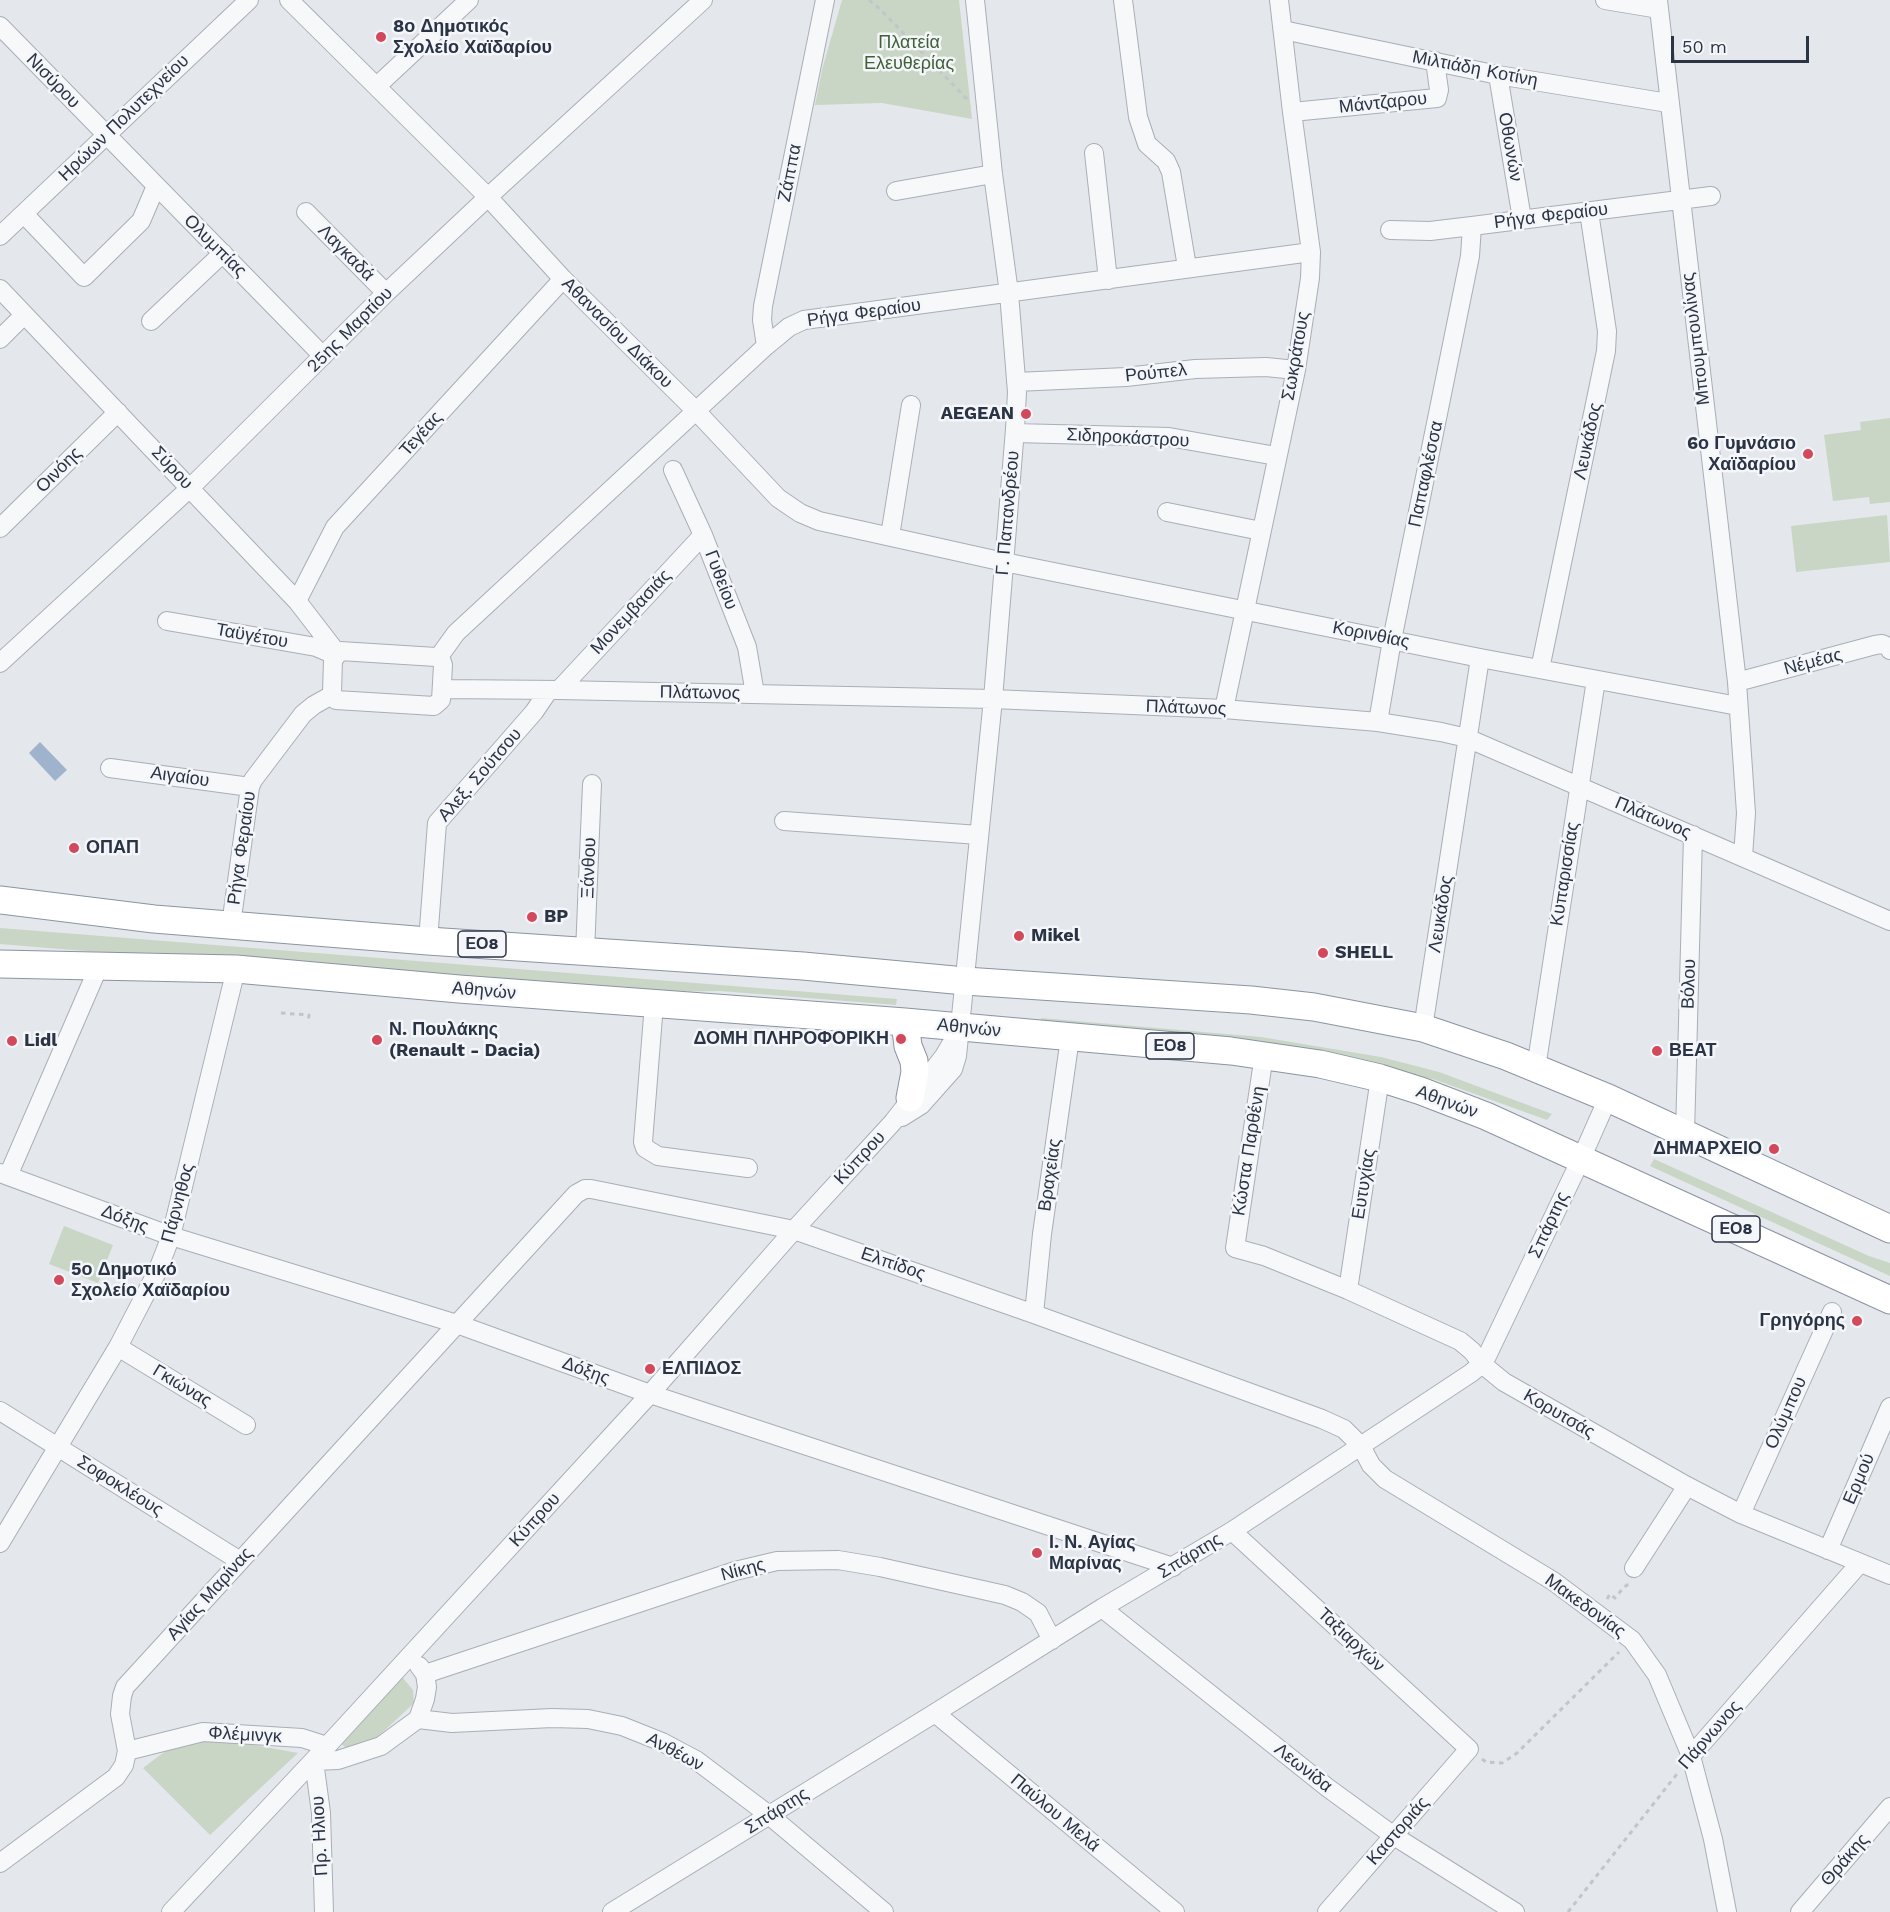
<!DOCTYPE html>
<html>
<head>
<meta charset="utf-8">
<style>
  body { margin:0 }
  #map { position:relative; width:1890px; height:1912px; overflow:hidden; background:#e4e7ec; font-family:"Work Sans",sans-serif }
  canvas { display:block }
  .scale { position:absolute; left:1671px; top:36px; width:138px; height:27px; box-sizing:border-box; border:3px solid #2b3445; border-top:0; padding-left:8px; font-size:18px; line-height:21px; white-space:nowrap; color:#2b3445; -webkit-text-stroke:4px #f4f6f9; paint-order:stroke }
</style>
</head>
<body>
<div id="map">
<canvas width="1890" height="1912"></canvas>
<div class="scale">50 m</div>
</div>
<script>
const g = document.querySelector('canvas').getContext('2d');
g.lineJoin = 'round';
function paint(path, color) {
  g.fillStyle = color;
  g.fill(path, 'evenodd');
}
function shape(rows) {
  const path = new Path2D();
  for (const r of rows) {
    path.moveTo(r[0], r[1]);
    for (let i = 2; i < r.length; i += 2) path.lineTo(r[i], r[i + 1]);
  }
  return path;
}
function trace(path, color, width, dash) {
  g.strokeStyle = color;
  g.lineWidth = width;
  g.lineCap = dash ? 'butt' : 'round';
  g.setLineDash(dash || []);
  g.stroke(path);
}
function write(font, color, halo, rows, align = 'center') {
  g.font = font + ' "Work Sans",sans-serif';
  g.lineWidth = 5;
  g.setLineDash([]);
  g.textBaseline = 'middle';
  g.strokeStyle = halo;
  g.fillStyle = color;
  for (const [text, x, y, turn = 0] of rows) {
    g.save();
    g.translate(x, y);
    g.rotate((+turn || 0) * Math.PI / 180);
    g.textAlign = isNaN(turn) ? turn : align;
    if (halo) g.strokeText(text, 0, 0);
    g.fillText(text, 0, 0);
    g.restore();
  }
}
const green = shape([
  [842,0,959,0,972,119,882,103,815,105,822,70],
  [1890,418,1890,502,1870,504,1869,497,1833,501,1824,435,1861,430,1860,422],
  [1887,515,1890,562,1796,572,1791,526],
  [0,928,897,999,896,1005,720,991,595,993,0,944],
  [1041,1018,1261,1037,1381,1057,1439,1072,1552,1114,1547,1120,1436,1080,1379,1066,1040,1027],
  [1654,1159,1869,1256,1890,1263,1890,1276,1650,1166],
  [64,1226,113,1245,98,1283,49,1264],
  [398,1672,413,1690,414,1703,370,1744,347,1749,338,1741],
  [203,1740,249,1744,298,1753,210,1835,143,1768,167,1750]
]);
const water = shape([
  [40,742,67,770,55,781,29,753]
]);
const path = shape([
  [869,0,881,10,967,99],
  [281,1013,309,1015,308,1023],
  [1607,1599,1610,1594,1615,1598,1624,1587,1629,1584],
  [1482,1759,1486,1762,1502,1763,1517,1753,1619,1652],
  [1568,1912,1677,1774]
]);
const minor = shape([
  [289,0,488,197,563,279,697,412,778,498,800,513,819,521,1004,562,1480,658,1738,706],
  [1123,0,1138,117,1147,144,1166,161,1171,172,1187,267],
  [1605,0,1659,9],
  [1658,0,1737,682,1746,813,1743,857],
  [0,26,323,356],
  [1283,30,1498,75,1668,103],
  [1498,75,1522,219],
  [377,86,469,0],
  [1292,112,1437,98,1439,90,1435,61],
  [1094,153,1108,280],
  [896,191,993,174],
  [306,212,386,293],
  [24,214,84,277,141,221,156,186],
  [1390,230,1430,231,1472,226,1711,196],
  [0,236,249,0],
  [0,289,297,601,337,653],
  [151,321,223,253],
  [0,339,24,315],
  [766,346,762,320,763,306,825,0],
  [1016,382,1126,377,1195,369,1266,367,1296,370],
  [1015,433,1169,437,1276,456],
  [673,470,703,535,747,647,755,694],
  [1167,512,1261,531],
  [0,528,118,412],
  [890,536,911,405],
  [297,601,335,527,563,279],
  [167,621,316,647,335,655],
  [340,651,436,657,441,659,443,665,441,700,434,706,336,700,332,693,333,660,340,651],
  [438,658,456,633,766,346,789,327,804,320,1311,252],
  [0,663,190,488,386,293,488,197,703,0],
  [1540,669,1606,351,1607,331,1589,212],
  [1737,682,1875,645,1882,644,1889,647,1890,650],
  [442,689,559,690,993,699,1224,709,1378,722,1441,732,1467,738,1890,921],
  [559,690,703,535],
  [1224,709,1296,370,1310,278,1311,252,1292,112,1279,0],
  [1378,722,1392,640,1470,256,1472,226],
  [110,768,250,787],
  [784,821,979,835],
  [231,925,250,787,253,780,303,714,314,705,332,695],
  [428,941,437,823,534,712,549,690],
  [585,952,592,784],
  [654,1004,643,1142,645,1148,658,1156,748,1168],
  [1423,1028,1480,658],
  [1264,1055,1235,1248,1264,1256,1348,1290,1460,1341,1472,1351,1482,1364,1504,1382,1687,1486,1741,1514,1890,1575],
  [1536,1068,1596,680],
  [902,1117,921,1105,953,1069,957,1056,993,699,1015,429,1017,392,1009,293,993,174,975,0],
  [1685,1134,1693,835],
  [0,1173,171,1236,457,1324,650,1394,1173,1567],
  [8,1176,99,966],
  [1348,1290,1380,1078],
  [1034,1314,1042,1234,1070,1038],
  [118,1347,246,1425],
  [0,1411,240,1561],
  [1741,1514,1832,1312],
  [1232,1531,1469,1749,1327,1912],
  [0,1543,118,1347,157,1272,171,1236,236,969],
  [1828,1550,1890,1407],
  [1634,1568,1687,1486],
  [1102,1608,1328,1788,1394,1836,1515,1912],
  [425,1674,735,1571,777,1561,838,1560,880,1567,1005,1595,1022,1602,1038,1613,1052,1640],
  [935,1713,1175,1912],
  [418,1719,452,1723,552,1718,588,1719,622,1726,662,1742,696,1760,769,1815,884,1912],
  [127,1751,203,1732,302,1738,327,1746],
  [1691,1756,1860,1563],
  [314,1761,338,1760,381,1746,418,1719,425,1699,427,1687,425,1674,419,1666],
  [314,1761,321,1813,324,1912],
  [0,1863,116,1777,124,1765,127,1751,120,1714,122,1696,125,1687,576,1194,585,1189,591,1189,794,1230,1034,1314,1322,1419,1344,1429,1361,1446,1371,1465,1385,1479,1553,1581,1632,1640,1657,1675,1691,1756,1713,1839,1727,1912],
  [171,1912,327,1746,650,1394,794,1230,893,1122,944,1056,961,1027],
  [612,1912,935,1713,1102,1608,1232,1531,1471,1373,1482,1364,1487,1356,1581,1159,1608,1098],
  [1800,1912,1890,1807]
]);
const highway = shape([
  [0,900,154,919,428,941,803,966,965,981,1251,1000,1314,1007,1423,1028,1506,1056,1608,1098,1890,1229],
  [0,964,236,969,459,989,905,1022,1231,1051,1320,1064,1380,1078,1421,1091,1486,1116,1890,1300],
  [905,1022,908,1046,914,1061,915,1072,910,1098]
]);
const markers = [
  [381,37,6,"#d1495b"],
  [1026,414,6,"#d1495b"],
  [1808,454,6,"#d1495b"],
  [74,848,6,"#d1495b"],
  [532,917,6,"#d1495b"],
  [1019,936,6,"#d1495b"],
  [1323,953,6,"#d1495b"],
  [901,1039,6,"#d1495b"],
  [377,1040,6,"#d1495b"],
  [12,1041,6,"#d1495b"],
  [1657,1051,6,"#d1495b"],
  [1774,1149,6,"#d1495b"],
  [59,1280,6,"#d1495b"],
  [1857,1321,6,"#d1495b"],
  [650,1369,6,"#d1495b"],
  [1037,1553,6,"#d1495b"]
];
const shields = [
  [482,944,48],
  [1170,1046,48],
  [1736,1229,48]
];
const shieldNames = [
  ["ΕΟ8",482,944],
  ["ΕΟ8",1170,1046],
  ["ΕΟ8",1736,1229]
];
const poiNames = [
  ["8ο Δημοτικός",393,27],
  ["Σχολείο Χαϊδαρίου",393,48],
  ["AEGEAN",1014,414,"right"],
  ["6ο Γυμνάσιο",1796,444,"right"],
  ["Χαϊδαρίου",1796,465,"right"],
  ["ΟΠΑΠ",86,848],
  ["BP",544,917],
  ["Mikel",1031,936],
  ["SHELL",1335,953],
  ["Ν. Πουλάκης",389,1030],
  ["(Renault - Dacia)",389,1051],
  ["ΔΟΜΗ ΠΛΗΡΟΦΟΡΙΚΗ",889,1039,"right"],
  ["Lidl",24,1041],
  ["ΒΕΑΤ",1669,1051],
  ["ΔΗΜΑΡΧΕΙΟ",1762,1149,"right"],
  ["5ο Δημοτικό",71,1270],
  ["Σχολείο Χαϊδαρίου",71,1291],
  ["Γρηγόρης",1845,1321,"right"],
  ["ΕΛΠΙΔΟΣ",662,1369],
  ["Ι. Ν. Αγίας",1049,1543],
  ["Μαρίνας",1049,1564]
];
const parkNames = [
  ["Πλατεία",909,43],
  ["Ελευθερίας",909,64]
];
const streetNames = [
  ["Μιλτιάδη Κοτίνη",1475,69,11],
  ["Νισύρου",53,81,46],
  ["Μάντζαρου",1383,103,-6],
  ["Ηρώων Πολυτεχνείου",124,118,-44],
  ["Οθωνών",1510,147,80],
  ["Ζάππα",790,173,-79],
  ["Ρήγα Φεραίου",1551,216,-7],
  ["Ολυμπίας",215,246,45],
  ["Λαγκαδά",346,253,45],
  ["Ρήγα Φεραίου",864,313,-8],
  ["25ης Μαρτίου",350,330,-45],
  ["Αθανασίου Διάκου",617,333,45],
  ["Μπουμπουλίνας",1696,339,-97],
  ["Σωκράτους",1296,356,-80],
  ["Ρούπελ",1156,373,-6],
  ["Τεγέας",421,434,-48],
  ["Σιδηροκάστρου",1128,438,3],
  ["Λευκάδος",1588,441,-78],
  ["Σύρου",172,468,47],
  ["Οινόης",59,470,-45],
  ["Παπαφλέσσα",1426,474,-78],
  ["Γ. Παπανδρέου",1008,513,-85],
  ["Γυθείου",721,580,69],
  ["Μονεμβασιάς",631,612,-47],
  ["Κορινθίας",1371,635,11],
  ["Ταϋγέτου",252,636,10],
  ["Νέμέας",1813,662,-15],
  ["Πλάτωνος",700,693,1],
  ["Πλάτωνος",1186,708,2],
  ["Αλεξ. Σούτσου",480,775,-49],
  ["Αιγαίου",180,777,8],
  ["Πλάτωνος",1653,818,23],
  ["Ρήγα Φεραίου",242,848,-82],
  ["Ξάνθου",589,868,-88],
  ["Κυπαρισσίας",1565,874,-81],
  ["Λευκάδος",1441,914,-81],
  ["Βόλου",1689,984,-88],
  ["Αθηνών",484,991,5],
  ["Αθηνών",969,1028,6],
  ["Αθηνών",1447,1102,20],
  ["Κώστα Παρθένη",1249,1151,-81],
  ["Κύπρου",860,1158,-47],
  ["Βραχείας",1050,1175,-82],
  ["Ευτυχίας",1364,1184,-81],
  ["Πάρνηθος",178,1203,-75],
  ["Δόξης",125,1219,21],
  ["Σπάρτης",1549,1225,-65],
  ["Ελπίδος",893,1264,19],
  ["Δόξης",586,1371,20],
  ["Γκιώνας",182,1386,31],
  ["Ολύμπου",1786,1413,-66],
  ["Κορυτσάς",1559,1414,30],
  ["Ερμού",1859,1479,-67],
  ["Σοφοκλέους",120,1486,32],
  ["Κύπρου",535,1520,-48],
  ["Σπάρτης",1190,1556,-31],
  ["Νίκης",743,1570,-15],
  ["Αγίας Μαρίνας",210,1594,-48],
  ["Μακεδονίας",1585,1606,36],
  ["Ταξιαρχών",1351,1640,43],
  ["Φλέμινγκ",245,1735,3],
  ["Πάρνωνος",1710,1735,-49],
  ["Ανθέων",675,1752,28],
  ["Λεωνίδα",1303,1768,38],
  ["Σπάρτης",777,1811,-32],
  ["Παύλου Μελά",1055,1813,40],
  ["Καστοριάς",1398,1831,-49],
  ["Πρ. Ηλιου",320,1836,-93],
  ["Θράκης",1845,1860,-49]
];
paint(green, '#c9d6c5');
paint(water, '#9fb4cc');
trace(minor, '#a9aeb7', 20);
trace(highway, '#8b94a3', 29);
trace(path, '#c2c5cb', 3, [4.5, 4.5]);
trace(minor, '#f7f8fa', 18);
trace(highway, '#fff', 27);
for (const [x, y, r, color] of markers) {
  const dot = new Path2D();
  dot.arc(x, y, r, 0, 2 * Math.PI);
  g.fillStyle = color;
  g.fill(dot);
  trace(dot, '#f4f6f9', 2);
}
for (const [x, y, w] of shields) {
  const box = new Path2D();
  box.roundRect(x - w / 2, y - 13, w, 26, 4.5);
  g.fillStyle = '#f4f6f9';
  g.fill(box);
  trace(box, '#2b3445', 1.5);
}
write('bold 16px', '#2b3445', null, shieldNames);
write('bold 18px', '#2b3445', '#f4f6f9', poiNames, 'left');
write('18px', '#3f6138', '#f4f6f9', parkNames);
write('18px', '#2b3445', '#f4f6f9', streetNames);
</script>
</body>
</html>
